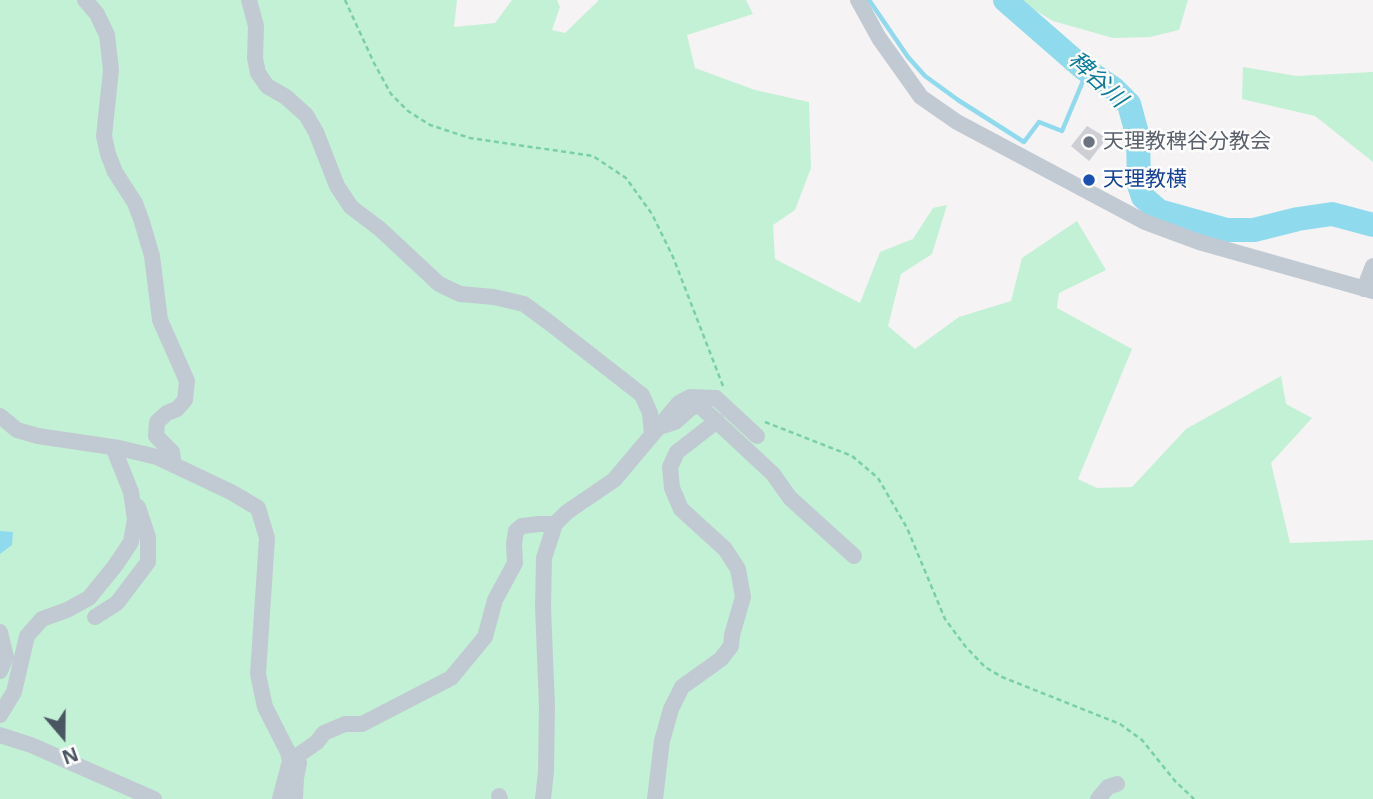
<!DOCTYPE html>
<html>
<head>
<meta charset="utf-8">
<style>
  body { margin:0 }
  #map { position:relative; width:1373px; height:799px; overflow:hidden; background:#f5f3f3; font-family:"Open Sans",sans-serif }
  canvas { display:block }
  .north { position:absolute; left:28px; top:701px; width:70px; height:70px; -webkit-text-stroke:5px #fff; paint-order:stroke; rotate:160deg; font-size:19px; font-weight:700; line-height:28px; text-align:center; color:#4a5661 }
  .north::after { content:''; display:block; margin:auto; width:24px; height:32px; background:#4a5661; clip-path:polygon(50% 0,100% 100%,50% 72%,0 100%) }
</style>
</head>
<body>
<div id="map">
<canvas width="1373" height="799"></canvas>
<div class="north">N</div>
</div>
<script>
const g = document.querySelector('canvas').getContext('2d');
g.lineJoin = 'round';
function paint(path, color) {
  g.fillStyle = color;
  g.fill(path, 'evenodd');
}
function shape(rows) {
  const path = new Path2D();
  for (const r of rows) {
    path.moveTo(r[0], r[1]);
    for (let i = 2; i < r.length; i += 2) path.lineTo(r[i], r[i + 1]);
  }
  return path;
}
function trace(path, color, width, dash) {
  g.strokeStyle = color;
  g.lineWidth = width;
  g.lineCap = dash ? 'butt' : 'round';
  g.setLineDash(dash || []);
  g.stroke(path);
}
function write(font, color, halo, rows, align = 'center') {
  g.font = font + ' "Open Sans","Noto Sans JP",sans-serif';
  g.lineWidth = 5;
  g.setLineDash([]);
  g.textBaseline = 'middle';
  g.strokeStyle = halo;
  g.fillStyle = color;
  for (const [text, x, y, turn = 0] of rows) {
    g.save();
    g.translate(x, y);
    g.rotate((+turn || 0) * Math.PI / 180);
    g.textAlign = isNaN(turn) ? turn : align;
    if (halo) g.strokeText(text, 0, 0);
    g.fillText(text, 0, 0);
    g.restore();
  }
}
const green = shape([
  [0,0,457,0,454,27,495,23,512,0,557,0,560,7,552,30,565,33,599,0,746,0,753,14,687,35,695,68,755,90,809,102,811,168,795,210,773,225,775,259,860,303,880,252,913,239,933,208,947,205,932,254,901,274,888,326,915,349,959,317,1011,301,1022,258,1077,221,1106,270,1059,293,1057,308,1132,349,1078,479,1097,488,1132,487,1186,429,1281,376,1286,404,1312,418,1271,463,1290,543,1373,540,1373,799,0,799],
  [1018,0,1188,0,1179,30,1150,37,1113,38,1053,21],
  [1243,67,1297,76,1373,72,1373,162,1315,116,1242,99]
]);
const water = shape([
  [0,531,13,532,12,545,0,554]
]);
const stream = shape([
  [869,0,908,57,925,76,958,100,1024,142,1039,122,1062,131,1083,81,1090,73]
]);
const river = shape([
  [1005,0,1083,68,1114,89,1129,104,1138,137,1139,185,1143,197,1159,211,1227,230,1254,230,1298,219,1332,214,1373,225]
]);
const building = shape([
  [1087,126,1107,138,1089,161,1071,146]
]);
const path = shape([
  [345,0,374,63,391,94,408,111,430,125,470,138,593,156,626,178,652,214,673,257,723,386],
  [765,422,852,456,878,478,907,528,945,619,965,646,985,667,1002,677,1120,724,1142,740,1175,781,1194,799]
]);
const minor = shape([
  [85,0,97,14,107,35,111,70,104,136,108,154,115,172,135,203,142,222,152,256,160,320,187,381,185,400,177,409,167,413,157,422,156,436,172,452,173,458,171,464],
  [249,0,256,26,255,58,258,73,267,86,286,97,306,115,316,132,337,186,351,207,380,229,439,284,460,294,494,297,524,304,551,324,642,395,650,413,652,435],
  [858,0,879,38,921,97,957,122,1145,222,1199,242,1373,291],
  [1364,289,1373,266],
  [0,416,17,430,38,436,119,448,157,457,231,492,258,508,267,538,258,674,265,707,288,752,290,761,280,799],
  [663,426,675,422,692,407,700,406,773,474,790,498,854,556],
  [95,617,117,603,148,562,148,537,138,507],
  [0,632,6,657,0,671],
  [0,715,14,692,27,636,42,619,67,610,89,598,115,566,131,542,135,519,131,492,113,447],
  [0,735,31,745,154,799],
  [290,761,317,742,324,733,345,724,362,724,451,678,485,637,495,600,515,563,514,544,516,531,522,526,539,524,555,524],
  [499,796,500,799],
  [295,799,296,778,299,763],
  [543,799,546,771,547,706,543,607,544,558,555,524,567,512,614,480,679,403,690,397,716,398,757,436],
  [655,799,662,741,671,709,682,687,721,659,731,646,732,635,743,597,738,569,725,549,681,509,672,488,670,467,677,452,717,421],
  [1098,799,1108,787,1117,784]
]);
const markers = [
  [1089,142,7,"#6b7280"],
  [1089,180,7,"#1a4fb4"]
];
const worshipNames = [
  ["天理教稗谷分教会",1103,142]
];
const transitNames = [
  ["天理教横",1103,180]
];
const waterNames = [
  ["稗谷川",1097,80,43]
];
paint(green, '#c3f1d5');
paint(water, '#90daee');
trace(stream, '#90daee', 4.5);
trace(river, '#90daee', 24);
paint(building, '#cdcfd5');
trace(path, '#7ad0a6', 2.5, [5, 3.5]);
trace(minor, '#c1cad2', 16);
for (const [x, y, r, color] of markers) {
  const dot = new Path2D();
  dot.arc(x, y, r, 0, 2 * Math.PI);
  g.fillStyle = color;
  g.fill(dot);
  trace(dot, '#fff', 2.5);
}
write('21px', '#5b616d', '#fff', worshipNames, 'left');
write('21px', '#164399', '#fff', transitNames, 'left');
write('italic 23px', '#0c7c9b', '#fff', waterNames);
</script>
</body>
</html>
